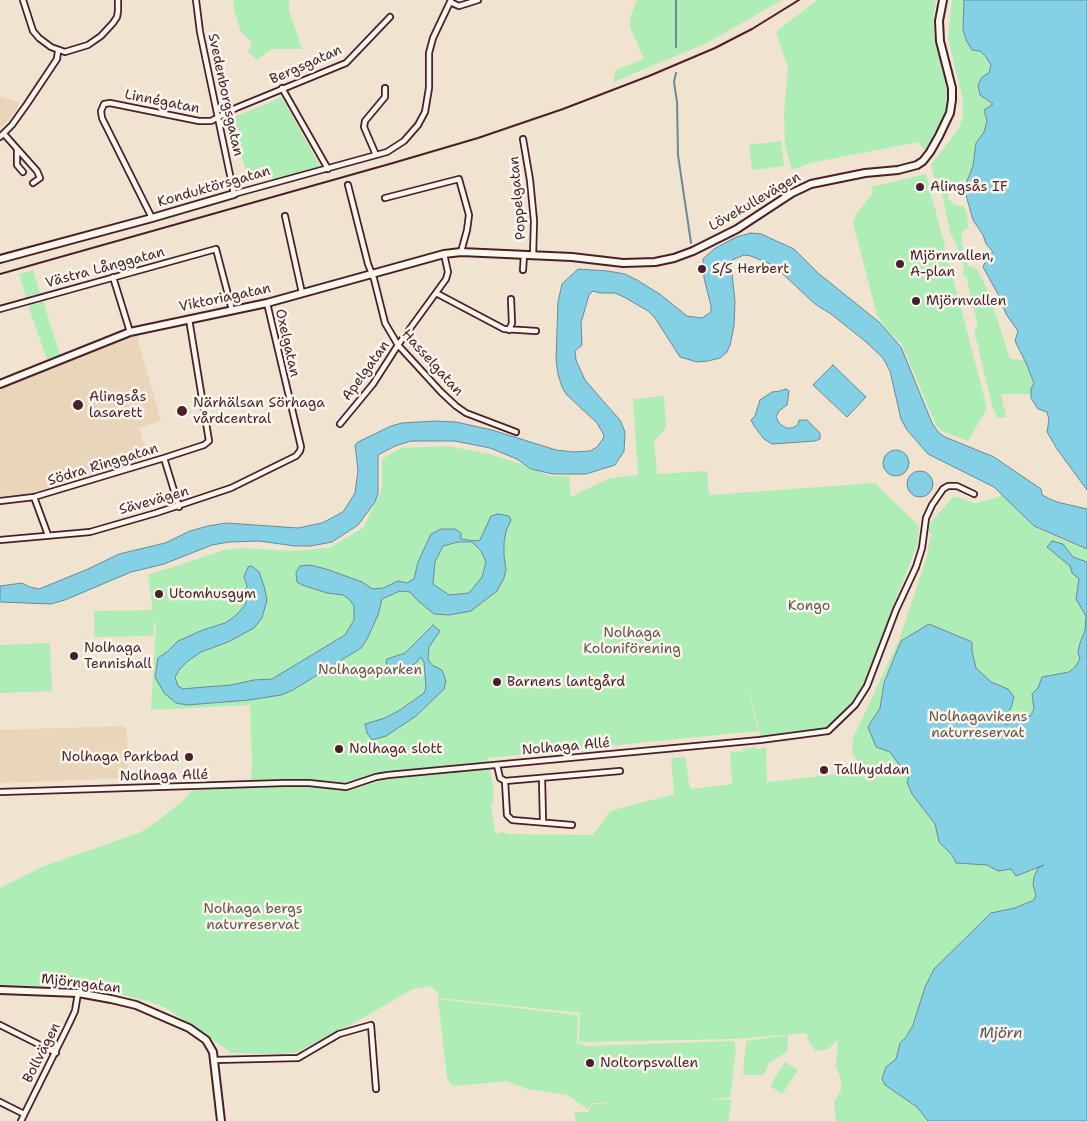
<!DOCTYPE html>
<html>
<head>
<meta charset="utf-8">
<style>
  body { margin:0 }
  canvas { display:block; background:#f0e3cf }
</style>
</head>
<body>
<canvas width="1087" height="1121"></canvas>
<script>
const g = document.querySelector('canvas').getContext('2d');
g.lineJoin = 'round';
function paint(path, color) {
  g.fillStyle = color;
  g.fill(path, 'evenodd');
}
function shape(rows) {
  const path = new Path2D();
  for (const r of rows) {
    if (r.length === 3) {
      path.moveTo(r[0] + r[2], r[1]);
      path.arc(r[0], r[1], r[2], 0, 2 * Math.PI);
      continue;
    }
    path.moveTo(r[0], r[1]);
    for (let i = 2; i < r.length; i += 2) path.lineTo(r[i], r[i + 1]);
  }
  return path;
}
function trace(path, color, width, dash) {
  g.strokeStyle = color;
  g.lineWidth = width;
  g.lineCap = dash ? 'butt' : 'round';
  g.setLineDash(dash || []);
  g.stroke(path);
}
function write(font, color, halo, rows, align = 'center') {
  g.font = font + ' "Shantell Sans",sans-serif';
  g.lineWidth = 5;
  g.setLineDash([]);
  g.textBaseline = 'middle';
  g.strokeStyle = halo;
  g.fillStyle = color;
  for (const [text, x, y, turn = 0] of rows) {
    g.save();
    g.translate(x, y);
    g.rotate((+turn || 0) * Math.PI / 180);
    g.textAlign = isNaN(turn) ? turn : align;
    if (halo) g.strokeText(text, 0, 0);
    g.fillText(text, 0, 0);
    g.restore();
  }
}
const built = shape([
  [0,97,18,102,18,109,0,129],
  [136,333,161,421,139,428,148,458,32,493,0,496,0,388,38,370],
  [124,726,127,730,128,778,0,783,0,730]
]);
const green = shape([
  [233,0,289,0,289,10,302,49,271,49,257,60,248,52,252,42,241,32,234,10],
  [637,0,782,0,707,43,613,82,616,70,644,59,630,27,631,15],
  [817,0,936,0,933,19,934,34,948,93,947,108,937,131,925,151,918,142,810,163,792,170,785,144,784,112,788,68,776,32],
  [952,0,964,0,963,29,980,51,986,57,991,65,989,73,982,77,986,100,993,104,984,110,987,121,984,132,976,143,973,166,967,179,952,184,949,191,948,199,955,205,963,206,967,213,968,227,961,233,963,249,968,266,977,269,989,293,1010,359,1025,360,1034,383,1031,394,1001,394,1006,417,998,418,992,406,974,329,978,327,966,276,963,276,964,269,960,253,950,232,939,178,934,178,931,165,960,127,963,113,963,101,948,38],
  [282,97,321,168,275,179,264,172,247,174,230,119],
  [781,141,784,166,752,170,749,145],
  [926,174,987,408,968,441,942,431,936,425,901,343,886,329,877,315,853,223,856,214,873,193,871,187],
  [33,270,40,293,26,297,19,274],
  [43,301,61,358,48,363,28,305],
  [664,396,666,427,654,442,657,474,707,471,709,495,875,483,919,526,917,545,884,631,863,691,856,701,851,715,843,722,835,726,761,738,745,676,758,731,488,758,494,794,493,802,491,806,495,834,502,832,509,834,593,835,610,811,674,794,671,758,685,757,690,789,732,784,730,751,743,752,743,749,756,747,756,750,766,747,767,782,865,771,852,754,853,738,899,640,927,556,930,537,933,537,929,531,930,523,954,496,975,503,995,498,1003,494,1034,527,1087,550,1087,1121,836,1121,834,1102,841,1090,841,1079,836,1066,838,1040,828,1049,816,1051,810,1044,806,1033,735,1039,579,1042,580,1013,439,998,438,993,430,986,413,989,352,1024,297,1052,279,1054,229,1053,229,1051,166,1008,144,1000,108,992,64,986,0,986,0,888,42,867,141,832,159,820,185,799,192,790,250,787,252,766,250,705,151,710,156,629,154,617,154,636,94,637,94,611,153,610,148,575,225,550,242,548,293,551,329,548,363,528,382,489,382,459,401,448,447,446,490,454,524,465,550,476,569,476,571,497,610,478,638,475,633,399],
  [50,643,52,691,0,693,0,645],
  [438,999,578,1015,577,1043,588,1046,734,1041,736,1049,730,1098,708,1099,732,1100,728,1121,576,1121,574,1112,588,1112,591,1106,595,1104,612,1103,594,1103,591,1104,588,1109,567,1095,527,1089,507,1081,454,1086,450,1083,447,1077],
  [788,1035,787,1052,769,1063,764,1075,743,1075,746,1041],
  [785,1062,798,1070,782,1094,770,1086]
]);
const water = shape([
  [964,0,1087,0,1087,490,1057,449,1047,432,1049,420,1047,412,1038,409,1031,398,1031,389,1034,383,1026,363,1015,341,1018,331,1006,314,1000,298,983,267,988,255,993,252,986,244,983,235,973,220,964,188,973,166,976,143,984,132,987,121,984,110,993,104,980,95,978,85,982,77,989,73,991,65,986,57,980,51,972,50,966,40,963,29,964,0],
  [751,233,761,234,794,249,818,273,879,322,901,347,932,423,939,433,945,437,994,457,1041,489,1042,495,1050,499,1057,502,1087,509,1087,549,1034,526,994,487,928,454,907,430,901,419,890,371,883,358,865,341,831,314,815,304,784,275,770,264,751,256,744,255,732,260,728,265,732,274,735,301,734,326,730,345,727,352,720,358,708,361,697,362,680,357,655,318,648,311,624,297,615,293,600,293,593,291,589,295,581,323,582,345,575,351,576,360,585,380,611,410,620,420,625,432,624,451,615,465,586,474,553,474,531,469,517,459,490,448,455,441,411,441,395,446,378,455,378,493,375,502,358,525,332,542,311,546,295,546,259,541,229,542,212,545,164,564,131,572,65,600,51,604,0,602,0,586,22,583,30,587,39,589,88,569,119,554,165,543,190,531,208,526,226,523,298,528,322,523,343,512,355,493,358,470,355,445,358,442,391,426,402,423,435,421,456,422,492,430,556,450,573,452,590,451,597,447,603,439,604,435,597,423,566,394,562,387,558,374,556,360,558,302,562,284,578,269,608,271,625,274,637,280,661,295,687,316,702,318,711,312,711,306,704,278,703,259,714,249,736,237,751,233],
  [833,365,866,397,847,417,813,385,833,365],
  [786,389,789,391,787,405,779,411,776,417,779,423,786,428,792,428,798,425,799,420,807,420,820,433,820,439,815,441,772,444,764,439,754,426,751,420,755,416,760,400,772,392,780,391,786,389],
  [896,463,13],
  [920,484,13],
  [498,514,509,516,511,520,506,531,504,543,504,556,506,569,504,578,497,591,471,611,449,615,434,614,417,600,410,592,400,591,382,599,378,615,367,639,361,648,293,690,281,695,249,700,187,705,176,703,164,693,155,677,158,658,168,651,178,641,203,630,225,623,234,617,241,610,246,603,247,586,244,577,248,567,252,566,259,572,264,586,267,600,262,618,254,628,243,634,228,642,201,652,188,661,179,670,175,677,178,686,183,689,193,688,231,685,254,680,272,679,345,635,354,620,354,606,349,599,343,595,327,593,302,585,297,582,296,572,300,566,310,565,326,569,362,582,373,589,383,588,398,581,407,583,414,579,418,562,431,534,441,529,455,529,461,533,461,539,476,541,480,540,491,516,498,514],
  [458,542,472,542,481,551,486,562,482,577,469,593,449,595,433,584,435,562,443,546,458,542],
  [1052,541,1063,544,1073,557,1087,562,1087,1121,928,1121,917,1107,885,1085,882,1079,886,1067,896,1059,900,1043,906,1037,913,1025,925,987,934,969,991,913,1015,908,1034,900,1036,895,1033,885,1034,877,1038,868,1044,865,1016,876,1011,869,998,871,987,865,956,863,952,855,939,842,935,824,912,794,907,782,910,772,907,768,900,766,890,752,876,747,868,727,880,708,884,683,901,641,929,624,972,642,972,651,976,668,991,682,1008,689,1014,697,1011,708,1001,719,1006,725,1013,721,1023,720,1031,715,1034,709,1032,694,1038,688,1042,677,1069,672,1076,666,1080,659,1078,652,1080,643,1085,630,1086,616,1076,599,1079,579,1072,573,1070,566,1047,547,1052,541],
  [433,625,440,631,429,647,428,659,432,665,442,670,446,681,444,689,416,716,386,736,372,740,367,733,365,724,385,718,400,710,424,693,426,688,424,662,421,657,415,664,403,669,393,671,388,667,386,662,387,659,405,653,433,625]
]);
const stream = shape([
  [676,47,676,0],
  [676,73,674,82,677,102,678,155,691,243]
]);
const street = shape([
  [23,0,33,31,39,38,51,47,65,52,88,45,101,36,113,23,117,17,118,11,118,0],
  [196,0,200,32,234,194,376,155,387,152,404,141,418,125,425,112,429,88,429,53,433,38,451,0],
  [450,2,459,6,478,0],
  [282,88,328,169],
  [4,134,37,171,40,178,33,183],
  [0,137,12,125,27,104,57,59,58,51],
  [523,139,530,180,534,221,533,256],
  [17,149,17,165,23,172],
  [376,155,364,127,365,121,385,97,385,88],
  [348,185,368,264,374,279,385,323,398,345,441,392,456,406,466,413,516,432],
  [385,198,459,179,469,215,467,230,461,252],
  [285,216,302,293],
  [152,218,102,118,101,111,104,104,110,103,199,121,211,121,236,108,346,63,390,17],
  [523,270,524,255],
  [113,277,130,332],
  [436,293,504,329,536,331],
  [0,309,216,249,232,310],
  [509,330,512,323,511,299],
  [340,424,373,384,398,345,446,279,448,272,444,254],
  [164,458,179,507],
  [34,497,48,535],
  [0,501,34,497,164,458,204,445,209,441,189,319],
  [0,540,90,532,156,513,231,488,296,456,300,451,301,447,267,303],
  [497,765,500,778,505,781,620,771],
  [542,778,543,822],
  [505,781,507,815,512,820,572,825],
  [0,792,284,783,309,783,346,787,376,777,388,775,760,740,828,731,855,705,867,686,896,610,916,567,922,548,926,518,932,505,943,489,948,486,957,486,974,494],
  [0,1025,56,1053],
  [215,1060,298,1058,339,1034,371,1025,376,1089],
  [0,1102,24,1114],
  [21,1121,68,1026,75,1011,78,993]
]);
const secondary = shape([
  [0,259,152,218,234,194],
  [0,384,130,332,267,303,444,254,461,252,572,257,623,263,655,262,674,258,693,251,737,229,792,193,811,184,865,173,898,170,917,165,923,161,930,152,939,136,950,113,952,100,952,88,940,41,939,21,943,0],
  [0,990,78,993,111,999,136,1005,189,1028,206,1040,213,1052,221,1121]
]);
const rail = shape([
  [0,274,393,163,478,138,563,109,649,76,715,48,752,29,799,0]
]);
const markers = [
  [920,187,5,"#4a1f2b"],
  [900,264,5,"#4a1f2b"],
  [702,269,5,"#4a1f2b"],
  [916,301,5,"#4a1f2b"],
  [78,405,6,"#4a1f2b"],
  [182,411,6,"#4a1f2b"],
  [159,594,5,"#4a1f2b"],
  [74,656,5,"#4a1f2b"],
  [497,682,5,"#4a1f2b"],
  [339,749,5,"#4a1f2b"],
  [189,757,5,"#4a1f2b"],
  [824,770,5,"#4a1f2b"],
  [590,1063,5,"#4a1f2b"]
];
const streetNames = [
  ["Bergsgatan",306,65,-24],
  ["Svedenborgsgatan",225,95,78],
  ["Linnégatan",162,102,11],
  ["Konduktörsgatan",214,187,-16],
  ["Poppelgatan",518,198,-95],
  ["Lövekullevägen",755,202,-30],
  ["Västra Långgatan",105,268,-15],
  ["Viktoriagatan",225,298,-12],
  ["Oxelgatan",287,343,77],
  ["Hasselgatan",432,363,48],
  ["Apelgatan",366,371,-54],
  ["Södra Ringgatan",103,465,-17],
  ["Sävevägen",154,501,-16],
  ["Nolhaga Allé",566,747,-5],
  ["Nolhaga Allé",164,776,-1],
  ["Mjörngatan",81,984,7],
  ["Bollvägen",42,1053,-63]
];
const poiNames = [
  ["Alingsås IF",930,187],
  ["Mjörnvallen,",910,256],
  ["A-plan",910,272],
  ["S/S Herbert",712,269],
  ["Mjörnvallen",926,301],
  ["Alingsås",89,397],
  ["lasarett",89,413],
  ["Närhälsan Sörhaga",193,403],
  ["vårdcentral",193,419],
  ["Utomhusgym",169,594],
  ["Nolhaga",84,648],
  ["Tennishall",84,664],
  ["Barnens lantgård",507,682],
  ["Nolhaga slott",349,749],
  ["Nolhaga Parkbad",179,757,"right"],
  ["Tallhyddan",834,770],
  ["Noltorpsvallen",600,1063]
];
const parkNames = [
  ["Kongo",809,606],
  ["Nolhaga",632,633],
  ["Koloniförening",632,649],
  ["Nolhagaparken",370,670],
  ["Nolhagavikens",978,717],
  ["naturreservat",978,733],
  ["Nolhaga bergs",253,909],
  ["naturreservat",253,925]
];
const waterNames = [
  ["Mjörn",1001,1034]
];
paint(built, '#e9d5ba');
paint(green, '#aeeeb6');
paint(water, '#84d0e4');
trace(water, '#6d899a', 1);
trace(stream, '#6d899a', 2);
trace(street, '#4a1f2b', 8);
trace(secondary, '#4a1f2b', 10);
trace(street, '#fbf7ec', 4.5);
trace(secondary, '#fbf7ec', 6);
trace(rail, '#4a1f2b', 2);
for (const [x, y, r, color] of markers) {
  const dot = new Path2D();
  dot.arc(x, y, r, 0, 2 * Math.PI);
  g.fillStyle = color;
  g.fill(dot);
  trace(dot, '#fbf7ec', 2);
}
write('14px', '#4a1f2b', '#fbf7ec', streetNames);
write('14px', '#4a1f2b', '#fbf7ec', poiNames, 'left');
write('14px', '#63534e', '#fbf7ec', parkNames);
write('italic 15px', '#5b5462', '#fbf7ec', waterNames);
</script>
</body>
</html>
